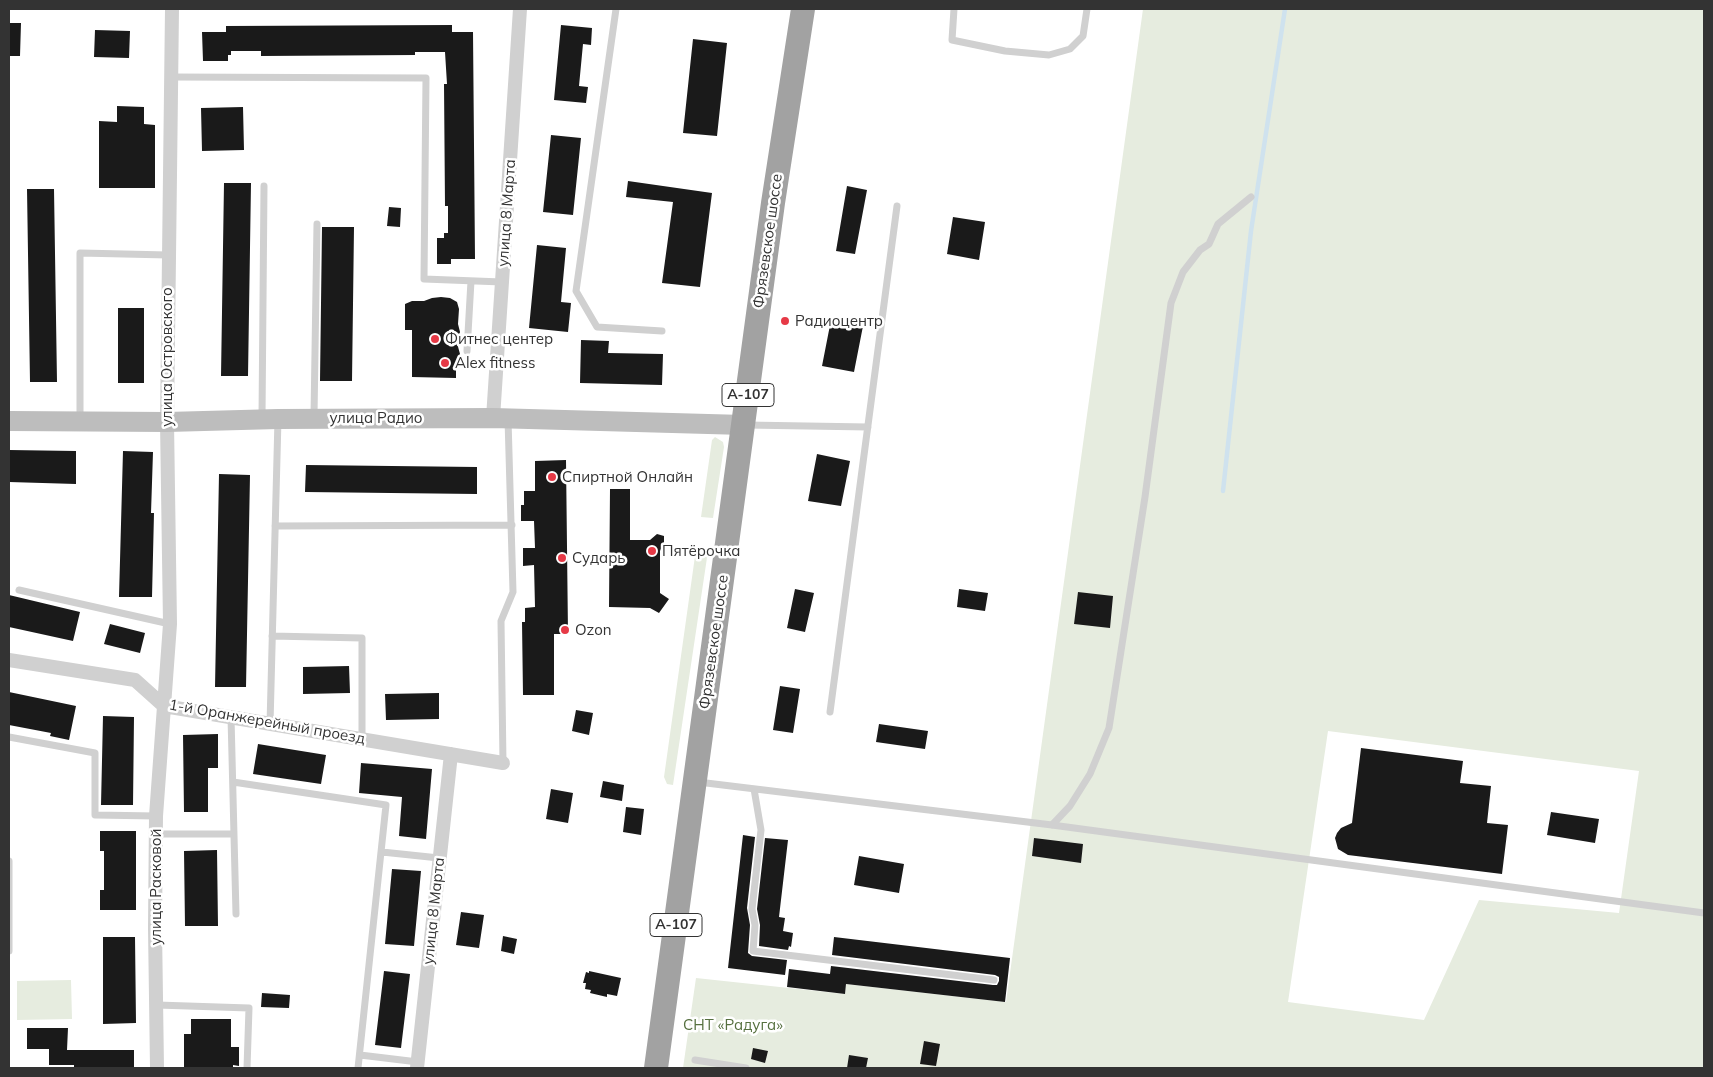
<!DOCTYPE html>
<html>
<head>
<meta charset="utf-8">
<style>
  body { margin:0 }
  #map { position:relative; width:1713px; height:1077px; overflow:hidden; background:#fff; font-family:Mulish,sans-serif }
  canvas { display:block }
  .frame { position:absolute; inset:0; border:10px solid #333; pointer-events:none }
</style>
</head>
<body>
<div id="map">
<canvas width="1713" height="1077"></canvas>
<div class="frame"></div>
</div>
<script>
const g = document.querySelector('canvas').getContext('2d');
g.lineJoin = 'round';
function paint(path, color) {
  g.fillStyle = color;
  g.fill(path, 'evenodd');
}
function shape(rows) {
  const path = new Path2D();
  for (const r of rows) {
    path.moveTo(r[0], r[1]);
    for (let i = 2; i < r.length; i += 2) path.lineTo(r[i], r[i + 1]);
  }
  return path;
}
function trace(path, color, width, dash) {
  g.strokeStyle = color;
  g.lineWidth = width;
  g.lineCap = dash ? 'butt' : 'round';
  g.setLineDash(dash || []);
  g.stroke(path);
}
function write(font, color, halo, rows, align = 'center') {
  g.font = font + ' Mulish,sans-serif';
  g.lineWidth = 5;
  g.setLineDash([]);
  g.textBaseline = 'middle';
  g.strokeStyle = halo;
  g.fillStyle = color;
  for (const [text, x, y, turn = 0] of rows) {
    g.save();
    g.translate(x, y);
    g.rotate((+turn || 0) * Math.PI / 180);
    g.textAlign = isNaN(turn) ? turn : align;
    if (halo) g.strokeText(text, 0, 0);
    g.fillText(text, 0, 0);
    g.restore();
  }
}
const green = shape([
  [1143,9,1704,9,1704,1068,683,1068,696,978,845,994,846,984,1006,1002],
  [1328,731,1639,771,1619,913,1479,900,1424,1020,1288,1002],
  [715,437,723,442,724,447,713,518,701,517,712,440],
  [696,549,708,551,673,785,667,784,664,777],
  [71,980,72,1019,17,1020,17,981]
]);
const stream = shape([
  [1223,491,1251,231,1285,9]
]);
const building = shape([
  [9,23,21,23,20,56,9,56],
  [452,25,452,32,473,32,475,259,451,259,451,264,437,264,437,238,444,238,444,233,448,233,448,206,445,206,444,84,447,84,445,52,415,52,415,55,261,56,261,51,231,51,231,55,228,55,228,61,203,61,202,32,226,32,226,26],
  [561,25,592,28,591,45,583,44,579,86,588,87,586,103,554,100],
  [95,30,130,31,129,58,94,57],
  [693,39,727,43,717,136,683,133],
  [117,106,144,107,144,124,155,125,155,188,99,188,99,121,117,122],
  [243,107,244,150,202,151,201,108],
  [551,135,581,138,573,215,543,212],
  [628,181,712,193,700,287,662,283,673,202,626,197],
  [224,183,251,183,248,376,221,376],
  [847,186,867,190,855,254,836,251],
  [27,189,54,189,57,382,30,382],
  [389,207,401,208,400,227,387,226],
  [953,217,985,222,979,260,947,254],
  [322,227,354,227,352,381,320,381],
  [537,245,566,248,561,302,571,303,568,332,529,328],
  [441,297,450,298,457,302,459,309,458,324,460,332,457,343,460,354,456,364,456,378,412,377,412,330,405,330,405,304,412,301,424,301,432,298],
  [118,308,144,308,144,383,118,383],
  [831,320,863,326,854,372,822,366],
  [581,340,609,341,608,353,663,354,662,385,580,383],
  [9,450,76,451,76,484,9,482],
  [123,451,153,452,151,513,154,513,152,597,119,597],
  [817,454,850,461,841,506,808,501],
  [566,460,568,634,554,634,554,695,523,695,522,622,525,622,525,608,535,607,534,565,523,566,523,548,535,548,534,521,521,521,521,505,524,505,524,491,535,491,535,461],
  [306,465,477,467,477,494,305,492],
  [219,474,250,475,246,687,215,687],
  [610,489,630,489,630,540,650,540,657,534,664,536,664,542,660,551,660,593,669,599,659,613,650,608,609,607],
  [795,589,814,593,805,632,787,628],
  [959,589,988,593,985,611,957,607],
  [1078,592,1113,596,1110,628,1074,624],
  [9,595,80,612,73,641,9,627],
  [110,624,145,633,140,653,104,644],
  [349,666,350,693,303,694,303,667],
  [780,686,800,689,793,733,773,730],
  [9,692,76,706,69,740,50,736,51,733,9,725],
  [439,693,439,719,386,720,385,694],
  [576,710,593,713,589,735,572,731],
  [103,716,134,717,133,805,101,805],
  [879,724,928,731,925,749,876,742],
  [218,734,218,768,208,768,208,812,184,812,183,735],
  [258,744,326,755,321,784,253,774],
  [1361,748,1463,761,1460,783,1491,786,1487,823,1508,825,1502,874,1348,855,1338,849,1335,838,1337,833,1341,828,1352,823],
  [361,763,432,769,426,839,399,836,402,797,359,793],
  [603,781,624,785,622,801,600,797],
  [551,789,573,793,568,823,546,819],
  [626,807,644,809,641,835,623,832],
  [1551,812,1599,819,1595,843,1547,835],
  [100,831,136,831,136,910,100,910,100,890,104,890,104,851,100,851],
  [743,835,755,837,747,908,750,925,748,953,752,956,787,960,785,975,728,968],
  [765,838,788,840,779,917,785,918,783,931,793,933,791,947,789,946,788,950,759,946,760,925,757,909],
  [1034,838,1083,844,1081,863,1032,856],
  [217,850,218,926,185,926,184,851],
  [859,856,904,864,899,893,854,885],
  [392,869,421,871,414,946,385,944],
  [461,912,484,915,479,948,456,945],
  [503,936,517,939,514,954,501,951],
  [103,937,135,937,136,1023,103,1024],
  [834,937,1010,958,1005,1002,846,984,845,994,787,987,789,969,830,974,831,966,993,985,997,985,999,981,999,977,995,975,832,955],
  [384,971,410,974,401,1048,375,1045],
  [589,971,621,978,617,996,607,994,607,997,590,993,591,990,585,989,586,983,583,983,586,972,589,973],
  [262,993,290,995,289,1008,261,1007],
  [191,1019,231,1019,231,1047,239,1047,239,1066,233,1065,233,1068,184,1068,184,1034,191,1034],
  [27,1028,68,1028,67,1050,134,1050,134,1068,74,1068,74,1065,49,1065,49,1049,27,1049],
  [924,1041,940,1044,936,1066,920,1064],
  [753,1048,768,1051,765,1063,751,1059],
  [849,1055,868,1058,866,1068,847,1068]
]);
const service = shape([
  [616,9,576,291,597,327,662,331],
  [954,9,952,40,1005,51,1049,55,1070,49,1083,36,1087,9],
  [171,77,426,78,424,279,502,282],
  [467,351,471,281],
  [314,416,317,224],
  [262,417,264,186],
  [80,419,80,253,168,255],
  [746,425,868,427],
  [275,526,512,525],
  [19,590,170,624],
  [272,636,362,638,362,739],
  [830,712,897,206],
  [231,717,236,914],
  [270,724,278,419],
  [9,737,95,753,95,815,156,816],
  [503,763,501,621,513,592,508,419],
  [233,782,386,805,358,1068],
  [698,782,1052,825,1704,913],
  [754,789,761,830,752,909,755,925,753,951,994,980],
  [1052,825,1070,806,1090,774,1109,728,1145,497,1171,303,1183,272,1200,250,1209,244,1218,224,1251,197],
  [157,834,234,834],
  [382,852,439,858],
  [9,861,9,951],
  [157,1005,249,1008,247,1068],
  [360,1055,418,1062],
  [695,1060,746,1068]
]);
const minor = shape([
  [493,418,520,9],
  [9,660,135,680,164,706,503,763],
  [157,1068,155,928,156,816,170,624,167,422,172,9],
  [417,1068,451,754]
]);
const secondary = shape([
  [9,421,167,422,278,419,493,418,744,425]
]);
const trunk = shape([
  [656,1068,773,203,803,9]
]);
const markers = [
  [785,321,5,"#e63946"],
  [435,339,5,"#e63946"],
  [445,363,5,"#e63946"],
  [552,477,5,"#e63946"],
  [652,551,5,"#e63946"],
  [562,558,5,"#e63946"],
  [565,630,5,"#e63946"]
];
const shields = [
  [748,395,52],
  [676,925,52]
];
const shieldNames = [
  ["А-107",748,395],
  ["А-107",676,925]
];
const streetNames = [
  ["улица 8 Марта",507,213,-86],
  ["Фрязевское шоссе",768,241,-82],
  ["улица Островского",167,357,-90],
  ["улица Радио",376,418],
  ["Фрязевское шоссе",714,642,-82],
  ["1-й Оранжерейный проезд",267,722,10],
  ["улица Расковой",156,887,-90],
  ["улица 8 Марта",434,911,-84]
];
const poiNames = [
  ["Радиоцентр",795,321],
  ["Фитнес центер",445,339],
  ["Alex fitness",455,363],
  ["Спиртной Онлайн",562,477],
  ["Пятёрочка",662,551],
  ["Сударь",572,558],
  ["Ozon",575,630]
];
const parkNames = [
  ["СНТ «Радуга»",733,1025]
];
paint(green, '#e6ecdf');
trace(stream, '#cfe2ee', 4.5);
paint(building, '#1a1a1a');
trace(service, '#d0d0d0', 7);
trace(minor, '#d0d0d0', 14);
trace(secondary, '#bdbdbd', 20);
trace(trunk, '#a2a2a2', 24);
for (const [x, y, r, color] of markers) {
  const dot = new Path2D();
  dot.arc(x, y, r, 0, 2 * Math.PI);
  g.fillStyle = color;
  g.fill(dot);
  trace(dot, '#fff', 2);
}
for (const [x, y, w] of shields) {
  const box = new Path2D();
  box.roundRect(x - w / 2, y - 11.5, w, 23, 4);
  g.fillStyle = '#fff';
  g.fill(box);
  trace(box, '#333', 1);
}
write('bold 14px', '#333', null, shieldNames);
write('15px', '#333', '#fff', streetNames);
write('15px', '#333', '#fff', poiNames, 'left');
write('15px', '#56703f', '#fff', parkNames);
</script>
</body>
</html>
